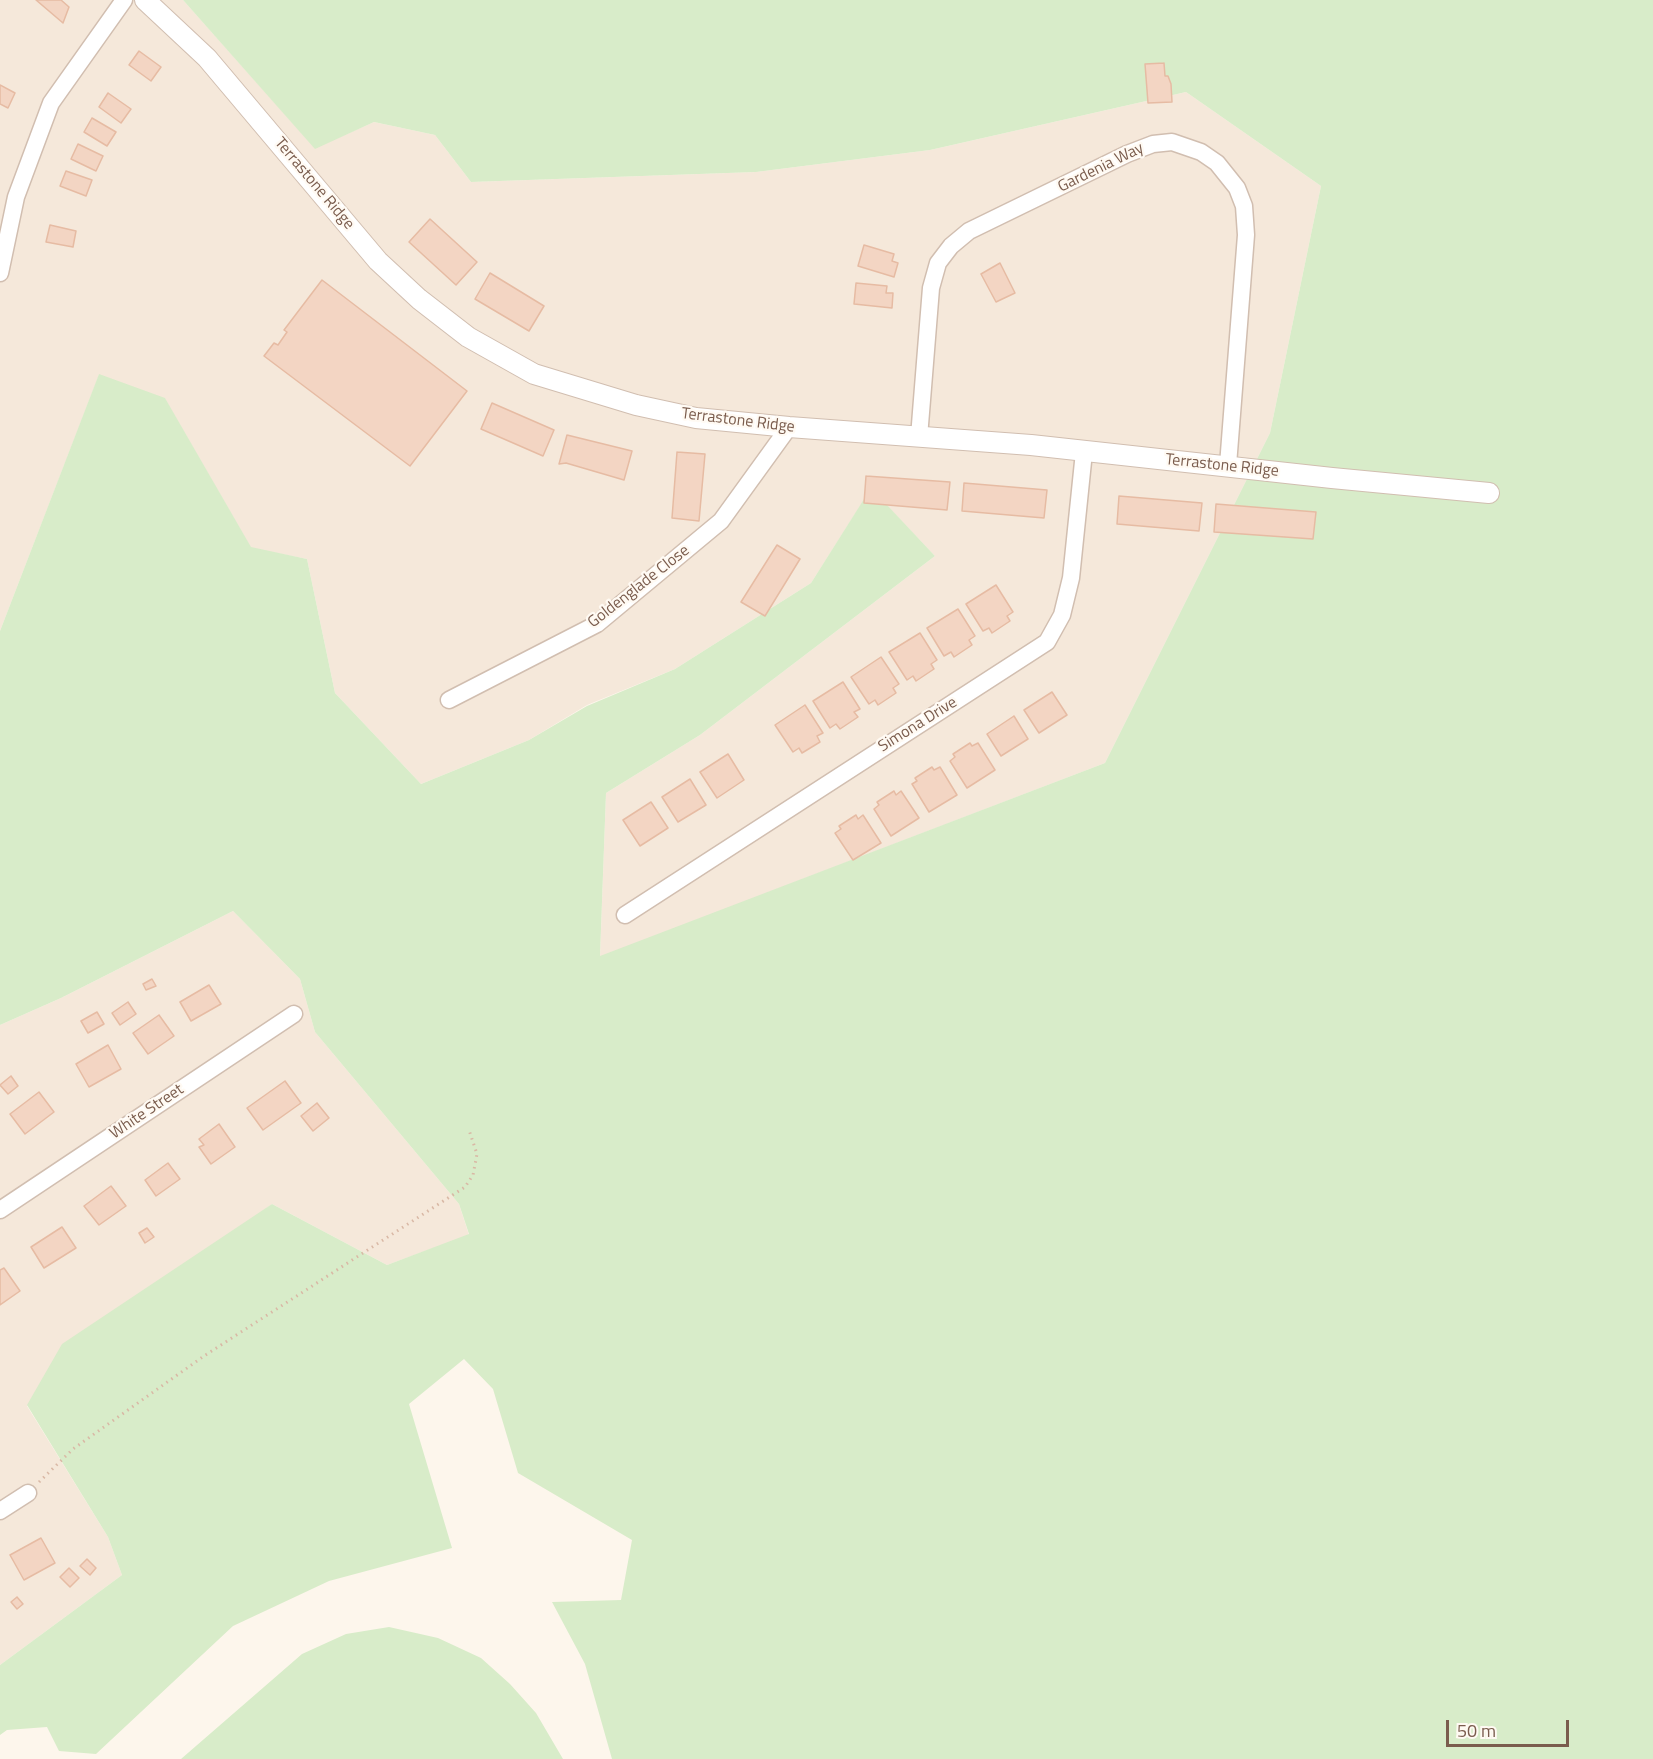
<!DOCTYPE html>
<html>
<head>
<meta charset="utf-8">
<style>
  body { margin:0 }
  #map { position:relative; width:1653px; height:1759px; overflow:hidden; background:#fdf6ec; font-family:"Titillium Web",sans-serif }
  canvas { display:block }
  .scale { position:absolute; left:1446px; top:1720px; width:123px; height:27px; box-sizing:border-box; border:3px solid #7a5c4d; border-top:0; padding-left:8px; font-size:18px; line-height:21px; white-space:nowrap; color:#7a5c4d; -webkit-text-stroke:4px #fffaf3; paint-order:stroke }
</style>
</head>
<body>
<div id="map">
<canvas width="1653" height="1759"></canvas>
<div class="scale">50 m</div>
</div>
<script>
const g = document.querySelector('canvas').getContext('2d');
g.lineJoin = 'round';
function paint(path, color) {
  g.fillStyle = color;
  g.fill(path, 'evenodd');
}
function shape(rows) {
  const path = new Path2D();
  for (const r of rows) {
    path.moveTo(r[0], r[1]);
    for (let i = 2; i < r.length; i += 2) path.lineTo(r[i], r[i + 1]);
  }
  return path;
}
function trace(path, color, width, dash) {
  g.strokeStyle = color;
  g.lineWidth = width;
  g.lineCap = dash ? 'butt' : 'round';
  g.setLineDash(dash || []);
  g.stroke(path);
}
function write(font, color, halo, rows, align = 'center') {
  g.font = font + ' "Titillium Web",sans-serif';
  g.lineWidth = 4.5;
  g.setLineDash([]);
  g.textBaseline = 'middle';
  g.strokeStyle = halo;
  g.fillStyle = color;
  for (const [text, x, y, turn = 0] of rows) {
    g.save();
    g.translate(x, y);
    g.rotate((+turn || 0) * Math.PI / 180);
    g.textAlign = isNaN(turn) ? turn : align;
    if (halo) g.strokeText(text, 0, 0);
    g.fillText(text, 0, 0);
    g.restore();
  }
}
const residential = shape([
  [0,0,183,0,315,148,374,122,435,135,471,182,756,172,930,150,1186,92,1321,186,1270,433,1105,763,600,957,606,793,700,735,935,556,871,489,811,583,675,669,587,705,529,740,421,784,335,693,307,559,251,548,165,399,99,375,0,631],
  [233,911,300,979,315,1032,459,1204,469,1235,387,1265,272,1204,27,1406,108,1537,122,1575,0,1665,0,1025,61,998]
]);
const green = shape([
  [183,0,1653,0,1653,1759,612,1759,585,1664,552,1602,621,1600,632,1540,518,1473,493,1389,464,1359,409,1404,452,1548,329,1581,233,1626,96,1754,59,1751,47,1727,7,1730,0,1735,0,1665,122,1575,108,1537,27,1405,62,1344,272,1204,387,1265,469,1234,459,1204,315,1032,300,979,233,911,61,998,0,1025,0,631,99,374,165,398,251,547,307,559,335,693,421,784,529,740,587,706,675,669,811,583,871,488,935,556,700,735,606,793,600,956,1105,763,1270,433,1321,186,1186,92,930,150,756,172,471,182,435,135,374,122,315,149],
  [389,1627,438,1638,481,1658,510,1684,536,1713,563,1759,181,1759,302,1654,346,1634]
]);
const building = shape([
  [36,0,61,0,69,7,63,23,36,0],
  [139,51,161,67,151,81,129,65,139,51],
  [1164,63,1165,76,1168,76,1171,84,1172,102,1148,103,1145,64,1164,63],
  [0,85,15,93,8,108,0,104,0,85],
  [108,93,131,109,121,123,99,107,108,93],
  [92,118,116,132,107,146,84,132,92,118],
  [78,144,103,156,96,171,71,159,78,144],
  [66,171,92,180,86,196,60,186,66,171],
  [430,219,477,262,456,285,409,242,430,219],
  [50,225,76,231,73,247,46,242,50,225],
  [864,245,894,254,892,261,898,263,894,277,858,266,864,245],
  [1000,263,1015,293,996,302,981,274,1000,263],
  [490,273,544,306,529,331,475,299,490,273],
  [322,280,467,391,410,466,264,356,274,343,278,345,287,332,284,330,322,280],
  [856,283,887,286,886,293,893,293,892,308,854,304,856,283],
  [492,403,554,430,543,456,481,429,492,403],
  [567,435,632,451,624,480,566,463,559,464,567,435],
  [677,452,705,454,699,521,672,518,677,452],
  [866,476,950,482,947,510,864,503,866,476],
  [964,483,1047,490,1044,518,962,511,964,483],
  [1119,496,1202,503,1199,531,1117,524,1119,496],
  [1216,504,1316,512,1313,539,1214,532,1216,504],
  [777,545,800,559,765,616,741,602,777,545],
  [996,585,1013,612,1007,616,1010,621,992,633,989,628,983,631,966,604,996,585],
  [958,609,975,636,969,640,972,645,954,657,951,652,944,656,927,628,958,609],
  [920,633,937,660,931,664,934,669,916,681,913,676,907,680,889,652,920,633],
  [881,657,899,684,893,688,896,693,878,705,875,700,869,704,851,677,881,657],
  [843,682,860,709,854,712,858,717,840,729,836,724,830,728,813,701,843,682],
  [1052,692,1067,715,1039,733,1024,710,1052,692],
  [805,705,823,733,817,736,820,742,802,753,799,748,793,752,775,725,805,705],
  [1014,716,1028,739,1001,756,987,734,1014,716],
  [970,743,972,746,978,743,995,770,967,788,950,761,955,757,953,754,970,743],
  [728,754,744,780,717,798,700,772,728,754],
  [932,767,934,770,940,767,957,795,929,812,912,784,917,781,915,778,932,767],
  [690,779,706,805,678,822,662,797,690,779],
  [894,791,896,795,901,791,919,818,891,836,874,809,879,805,877,802,894,791],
  [651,802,668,828,640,846,623,820,651,802],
  [856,815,858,819,863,815,881,843,853,860,835,833,841,829,839,826,856,815],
  [152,979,156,986,146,990,143,984,152,979],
  [209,985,221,1004,191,1021,180,1002,209,985],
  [128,1002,136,1014,120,1025,112,1013,128,1002],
  [97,1012,104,1024,88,1033,81,1021,97,1012],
  [159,1015,174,1036,148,1054,133,1033,159,1015],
  [108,1045,121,1069,89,1087,76,1064,108,1045],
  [11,1076,18,1086,8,1094,0,1085,11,1076],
  [285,1081,301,1103,263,1130,247,1108,285,1081],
  [39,1092,54,1112,25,1134,10,1114,39,1092],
  [317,1103,329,1118,313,1131,301,1116,317,1103],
  [219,1124,235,1147,211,1164,199,1147,204,1145,199,1139,219,1124],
  [168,1163,180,1179,156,1196,145,1180,168,1163],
  [111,1186,126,1206,99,1225,84,1206,111,1186],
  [62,1227,76,1248,44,1268,31,1247,62,1227],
  [147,1228,154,1237,145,1243,139,1233,147,1228],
  [4,1268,20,1291,0,1305,0,1270,4,1268],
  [41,1538,55,1563,24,1580,10,1555,41,1538],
  [87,1559,96,1568,90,1575,80,1566,87,1559],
  [69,1568,79,1578,70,1587,60,1577,69,1568],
  [17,1597,23,1604,17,1609,11,1602,17,1597]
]);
const path = shape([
  [39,1482,73,1449,204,1356,465,1187,473,1175,477,1154,469,1130]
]);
const minor = shape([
  [0,273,16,197,51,103,124,0],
  [919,437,931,288,938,263,951,246,969,231,1127,154,1153,144,1172,142,1201,152,1217,163,1237,188,1244,206,1246,235,1228,465],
  [449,700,597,624,721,521,789,427],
  [625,915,1047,642,1062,615,1071,578,1084,452],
  [0,1210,294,1014],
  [0,1511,28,1493]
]);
const tertiary = shape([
  [145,0,207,58,378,261,419,299,468,337,534,374,636,405,696,418,789,427,1031,445,1332,478,1489,493]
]);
const streetNames = [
  ["Gardenia Way",1101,168,-26],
  ["Terrastone Ridge",314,184,50],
  ["Terrastone Ridge",738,421,7],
  ["Terrastone Ridge",1222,466,6],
  ["Goldenglade Close",639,587,-38],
  ["Simona Drive",918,725,-32],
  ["White Street",147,1112,-34]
];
paint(residential, '#f5e8da');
paint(green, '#d8ecc9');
paint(building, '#f3d5c3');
trace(building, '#e6bba3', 1.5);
trace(minor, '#d1beb0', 19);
trace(tertiary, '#d1beb0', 22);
trace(path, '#d9b8a5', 3, [1.5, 4.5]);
trace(minor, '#fff', 16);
trace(tertiary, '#fff', 20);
write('16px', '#7a5c4d', '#fffaf3', streetNames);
</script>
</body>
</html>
